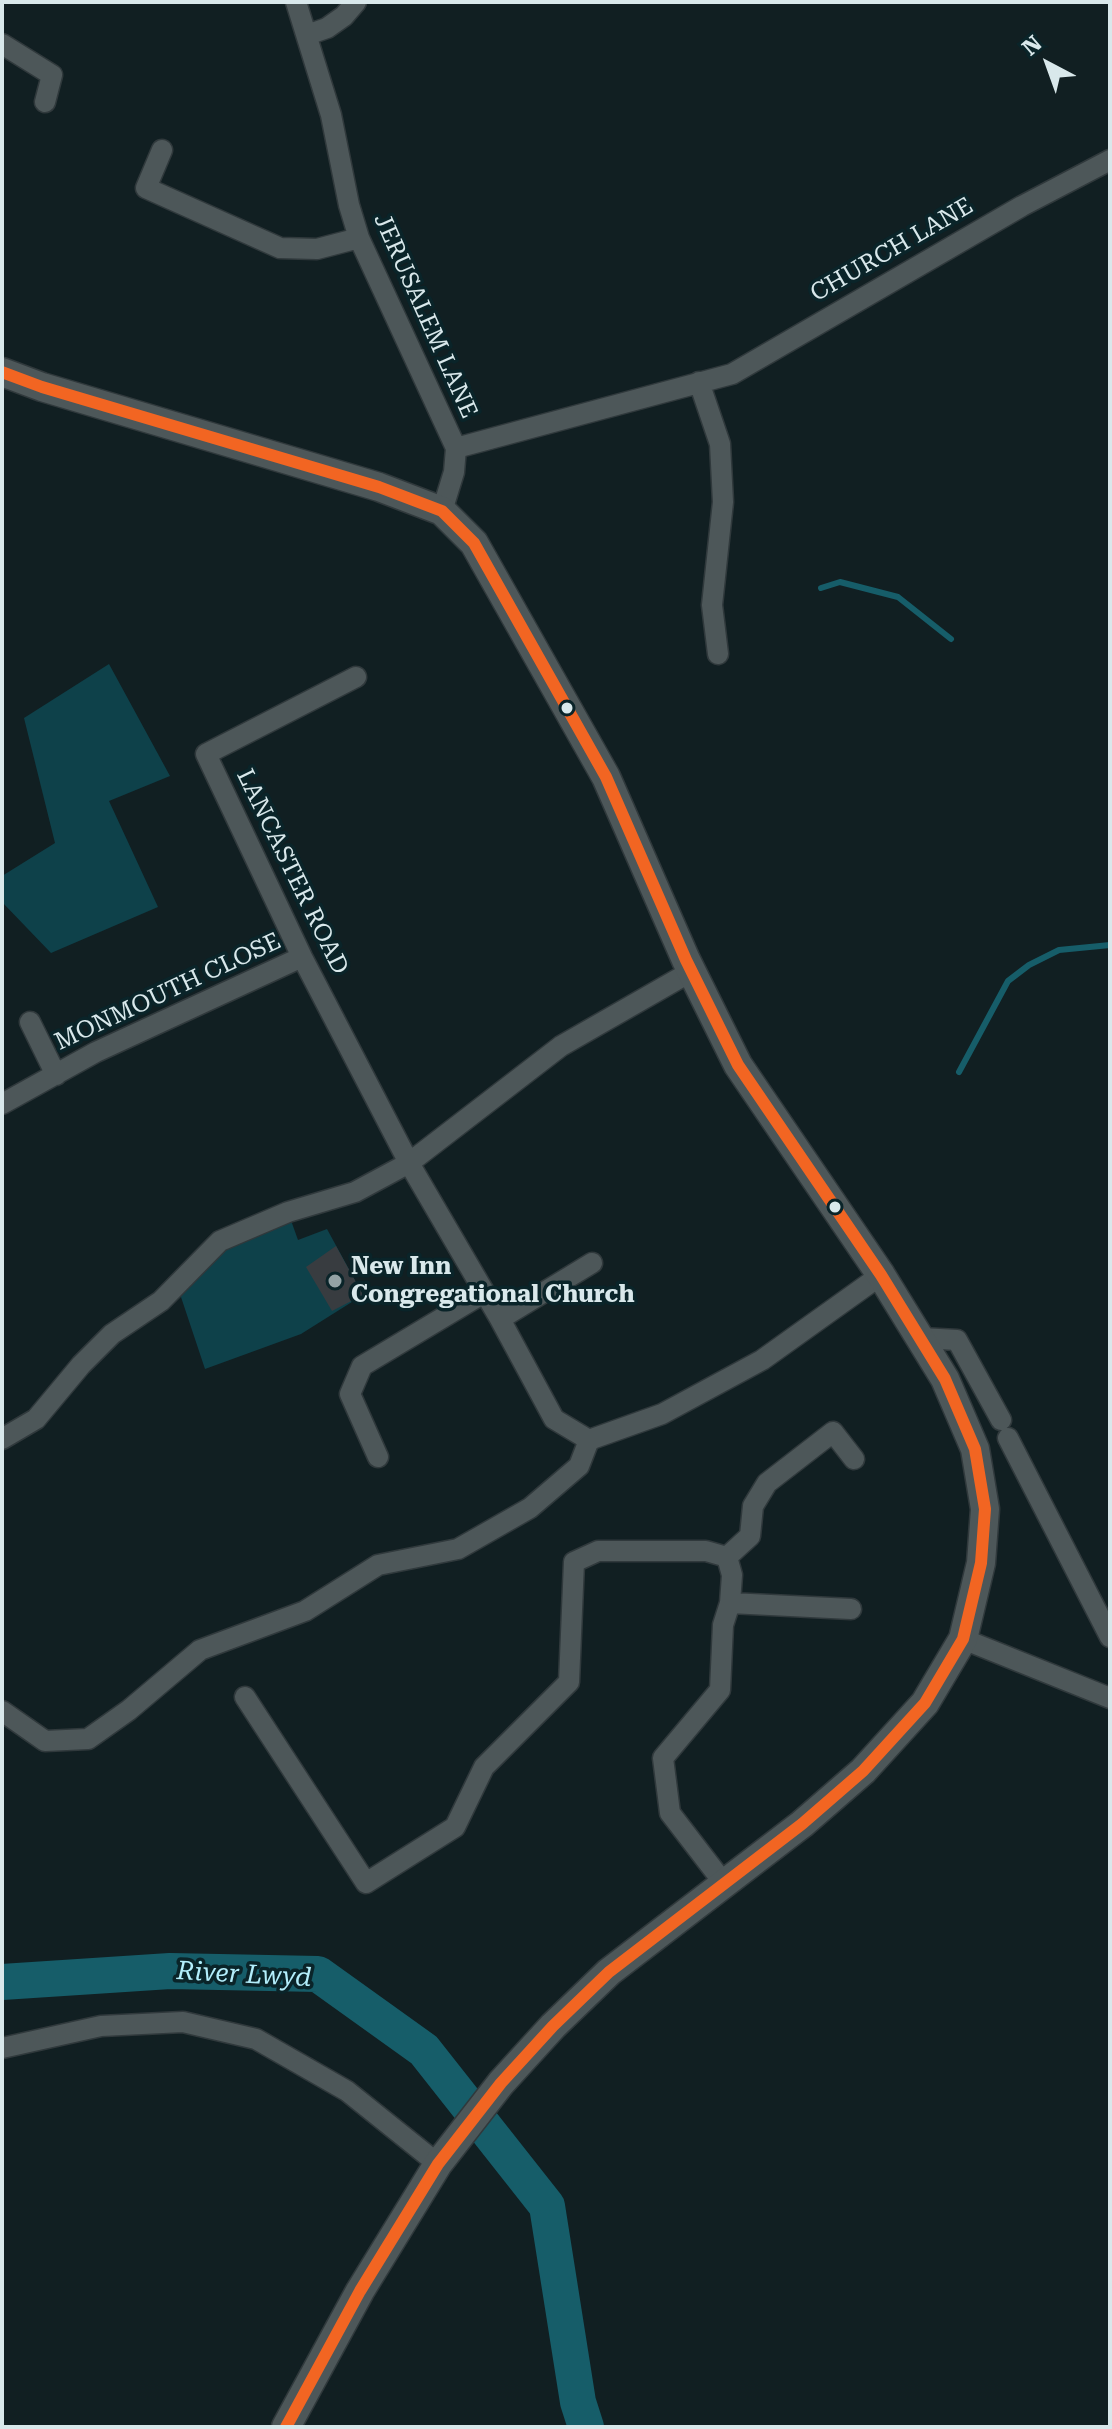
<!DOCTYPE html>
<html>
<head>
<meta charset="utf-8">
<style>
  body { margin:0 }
  #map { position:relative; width:1112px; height:2429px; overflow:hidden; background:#111f22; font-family:"Roboto Serif",serif }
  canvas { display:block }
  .frame { position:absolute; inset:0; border:4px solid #d9e8eb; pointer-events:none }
  .north { position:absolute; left:1008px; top:24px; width:80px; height:80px; -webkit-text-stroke:6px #0a2429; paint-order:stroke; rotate:319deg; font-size:22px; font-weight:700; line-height:32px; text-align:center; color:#d9e8eb }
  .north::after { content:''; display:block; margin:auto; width:28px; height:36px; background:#d9e8eb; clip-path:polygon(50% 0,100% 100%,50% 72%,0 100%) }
</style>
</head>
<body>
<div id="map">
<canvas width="1112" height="2429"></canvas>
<div class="frame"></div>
<div class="north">N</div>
</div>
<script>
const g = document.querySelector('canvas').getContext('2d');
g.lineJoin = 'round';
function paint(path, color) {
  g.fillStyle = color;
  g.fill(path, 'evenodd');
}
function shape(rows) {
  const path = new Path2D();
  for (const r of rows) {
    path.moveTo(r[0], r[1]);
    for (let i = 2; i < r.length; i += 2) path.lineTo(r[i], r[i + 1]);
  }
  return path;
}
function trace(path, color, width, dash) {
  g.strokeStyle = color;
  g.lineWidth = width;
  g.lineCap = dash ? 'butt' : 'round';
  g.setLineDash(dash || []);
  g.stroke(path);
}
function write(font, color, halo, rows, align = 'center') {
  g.font = font + ' "Roboto Serif",serif';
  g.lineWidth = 7;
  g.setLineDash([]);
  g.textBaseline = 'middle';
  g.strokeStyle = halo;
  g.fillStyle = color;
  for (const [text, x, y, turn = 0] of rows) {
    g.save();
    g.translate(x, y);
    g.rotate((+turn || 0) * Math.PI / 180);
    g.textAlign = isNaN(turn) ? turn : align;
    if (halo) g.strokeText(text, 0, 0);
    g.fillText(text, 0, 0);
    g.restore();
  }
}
const green = shape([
  [109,664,170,776,109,801,158,907,51,953,2,902,2,876,55,843,24,718],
  [288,1212,298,1240,327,1229,363,1295,301,1334,205,1369,177,1285,220,1241]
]);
const stream = shape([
  [821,588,840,582,898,597,951,639],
  [959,1072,1008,981,1029,965,1059,950,1110,945]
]);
const river = shape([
  [2,1982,170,1971,318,1974,424,2050,547,2206,578,2402,586,2427]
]);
const building = shape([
  [336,1246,363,1295,332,1311,306,1267]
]);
const street = shape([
  [296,2,331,115,349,205,359,238,456,448,454,472,442,511],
  [307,35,327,28,344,16,356,2],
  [2,44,52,75,45,102],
  [162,150,146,188,280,248,317,249,359,238],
  [699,382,720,444,723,502,712,605,718,654],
  [456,448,732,374,1022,206,1110,160],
  [356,677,206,754,302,957,409,1163,500,1319,554,1419,589,1440],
  [30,1022,56,1075],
  [2,1104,96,1052,302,957],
  [500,1319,592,1263],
  [921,1338,957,1340,1001,1420],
  [1008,1438,1110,1637],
  [2,1439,36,1419,81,1365,112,1334,161,1301,220,1241,288,1212,355,1192,409,1163,561,1046,692,971],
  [378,1457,350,1394,362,1366,484,1293],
  [727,1557,750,1536,753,1506,767,1483,833,1432,854,1459],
  [730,1603,851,1609],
  [963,1639,1110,1698],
  [245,1697,366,1883,455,1827,484,1767,569,1682,574,1562,598,1551,706,1551,727,1557],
  [2,1711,45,1741,88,1739,129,1710,200,1650,305,1611,378,1565,458,1549,530,1508,579,1466,589,1440,662,1414,762,1360,881,1275],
  [723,1882,670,1813,663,1758,720,1690,723,1625,730,1603,732,1575,727,1557],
  [2,2048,101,2026,183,2022,256,2039,347,2091,438,2164]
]);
const secondary = shape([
  [2,372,42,387,379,487,442,511,474,543,606,777,686,960,738,1065,881,1275,945,1379,975,1449,985,1509,981,1563,963,1639,925,1703,863,1771,802,1824,609,1972,553,2026,501,2083,438,2164,360,2291,286,2427]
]);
const bus1 = shape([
  [2,372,42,387,379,487,442,511,474,543,606,777,686,960,738,1065,881,1275,945,1379,975,1449,985,1509,981,1563,963,1639,925,1703,863,1771,802,1824,609,1972,553,2026,501,2083,438,2164,360,2291,286,2427]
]);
const markers = [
  [567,708,7,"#d9e8eb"],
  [835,1207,7,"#d9e8eb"],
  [335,1281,8,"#93a2a5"]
];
const streetNames = [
  ["CHURCH LANE",892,250,-30],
  ["JERUSALEM LANE",425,316,66],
  ["LANCASTER ROAD",292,872,64],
  ["MONMOUTH CLOSE",168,992,-25]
];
const poiNames = [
  ["New Inn",351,1267],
  ["Congregational Church",351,1295]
];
const waterNames = [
  ["River Lwyd",244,1975,3]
];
paint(green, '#0e414a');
trace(stream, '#165d69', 6);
trace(river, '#165d69', 36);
paint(building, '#383c40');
trace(street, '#30393c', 23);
trace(secondary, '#30393c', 31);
trace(street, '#4d5759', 20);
trace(secondary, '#4d5759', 28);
trace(bus1, '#f26522', 12);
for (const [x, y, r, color] of markers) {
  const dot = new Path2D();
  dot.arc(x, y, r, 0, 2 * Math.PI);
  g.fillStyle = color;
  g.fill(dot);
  trace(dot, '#0a2429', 3);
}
write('24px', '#d9e8eb', '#0a2429', streetNames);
write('bold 24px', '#d9e8eb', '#0a2429', poiNames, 'left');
write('italic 26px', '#b3eefb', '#0a2429', waterNames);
</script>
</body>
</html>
